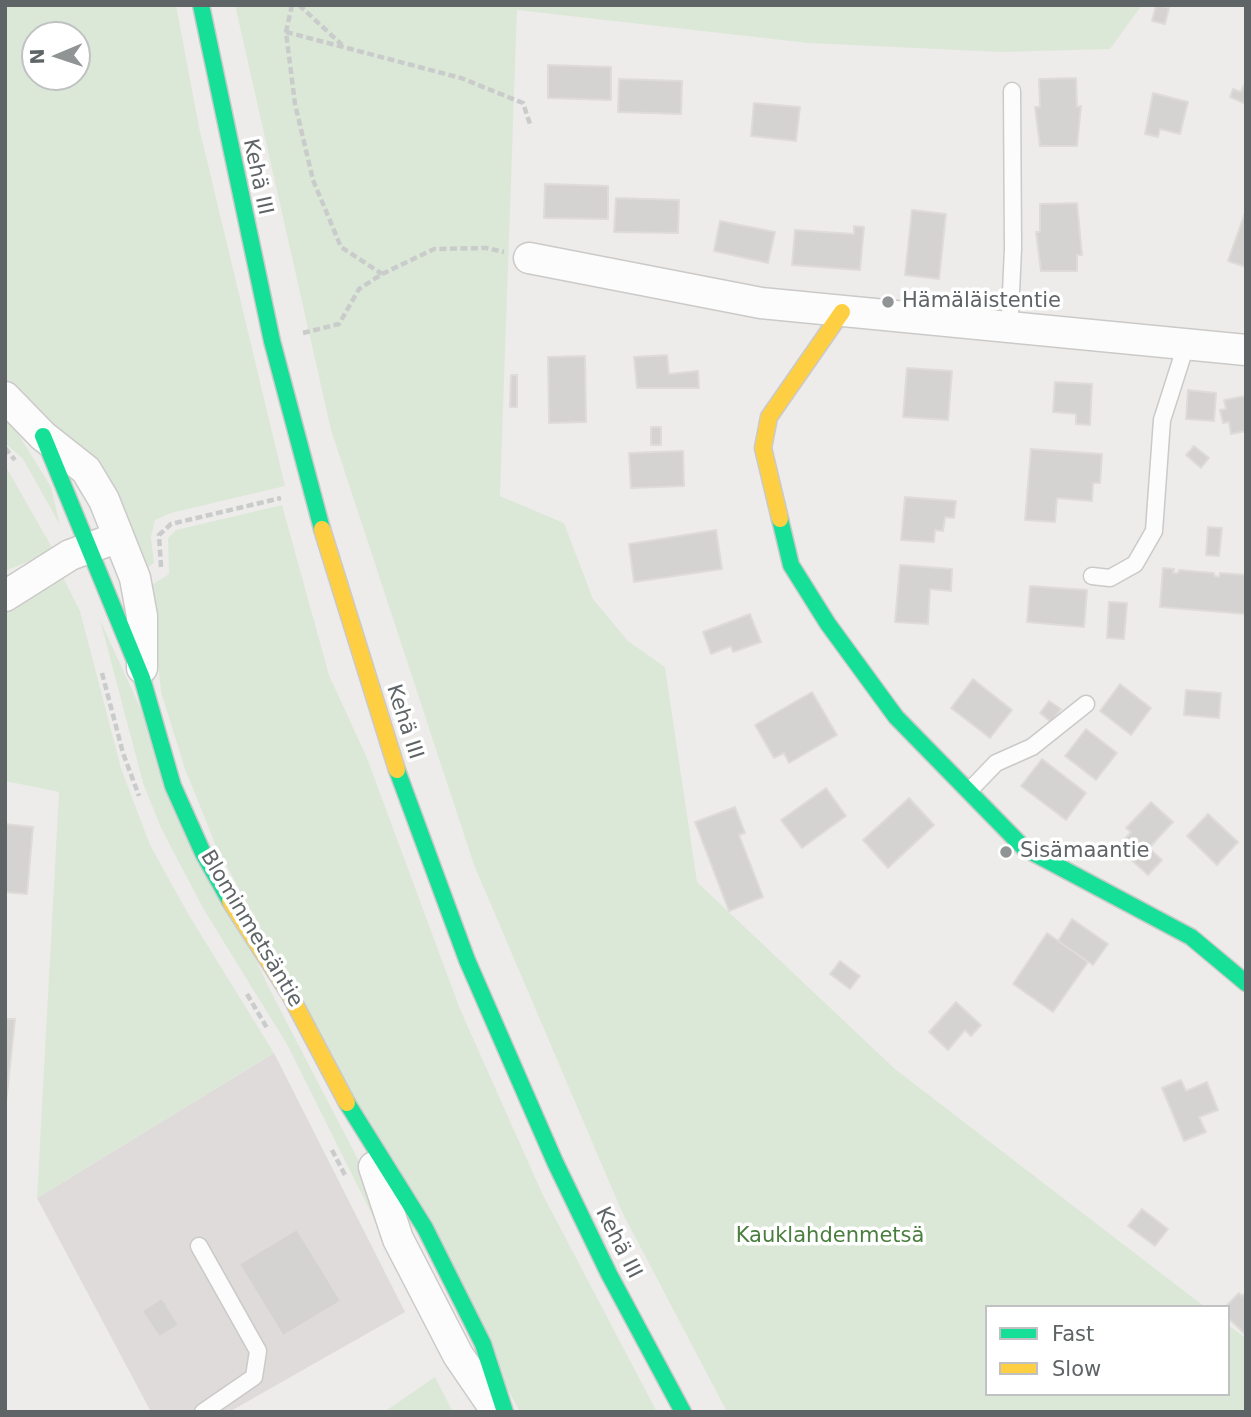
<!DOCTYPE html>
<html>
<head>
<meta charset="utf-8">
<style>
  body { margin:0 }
  #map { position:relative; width:1251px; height:1417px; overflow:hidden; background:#eeecea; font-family:"DejaVu Sans",sans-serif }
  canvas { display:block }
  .frame { position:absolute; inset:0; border:7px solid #5f6466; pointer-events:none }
  .legend { position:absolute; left:985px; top:1305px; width:245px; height:91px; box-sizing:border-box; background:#fff; border:2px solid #bfc1c2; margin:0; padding:9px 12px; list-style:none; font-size:21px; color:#5f6466 }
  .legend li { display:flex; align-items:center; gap:14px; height:35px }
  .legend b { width:35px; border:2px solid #bfc1c2 }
  .north { position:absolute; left:21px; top:21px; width:70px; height:70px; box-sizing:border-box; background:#fff; border:2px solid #bfc1c2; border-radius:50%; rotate:268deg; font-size:19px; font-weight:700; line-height:28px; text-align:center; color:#5f6466 }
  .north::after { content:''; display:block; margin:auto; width:24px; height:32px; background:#919494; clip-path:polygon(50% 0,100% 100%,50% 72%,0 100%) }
</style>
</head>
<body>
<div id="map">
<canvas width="1251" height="1417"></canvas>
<div class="frame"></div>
<ul class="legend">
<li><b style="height:9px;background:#16e098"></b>Fast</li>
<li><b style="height:9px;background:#ffcf43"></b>Slow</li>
</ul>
<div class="north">N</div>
</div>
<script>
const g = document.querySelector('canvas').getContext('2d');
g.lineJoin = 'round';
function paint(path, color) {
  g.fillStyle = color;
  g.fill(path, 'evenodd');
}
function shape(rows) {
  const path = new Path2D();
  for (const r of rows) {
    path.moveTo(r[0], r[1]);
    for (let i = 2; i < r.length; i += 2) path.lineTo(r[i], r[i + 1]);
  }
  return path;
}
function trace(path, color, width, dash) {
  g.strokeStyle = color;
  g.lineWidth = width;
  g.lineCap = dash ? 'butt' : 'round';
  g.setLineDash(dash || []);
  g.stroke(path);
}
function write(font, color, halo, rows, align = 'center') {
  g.font = font + ' "DejaVu Sans",sans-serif';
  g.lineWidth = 7;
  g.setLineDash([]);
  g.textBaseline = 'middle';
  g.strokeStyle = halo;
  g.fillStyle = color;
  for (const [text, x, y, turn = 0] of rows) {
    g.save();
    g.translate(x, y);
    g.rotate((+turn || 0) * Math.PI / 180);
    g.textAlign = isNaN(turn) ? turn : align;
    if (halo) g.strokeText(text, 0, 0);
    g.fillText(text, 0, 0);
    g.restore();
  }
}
const industrial = shape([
  [274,1053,405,1312,229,1412,151,1412,37,1198]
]);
const green = shape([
  [5,5,176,5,199,127,285,486,171,513,155,520,151,537,154,563,145,569,102,475,5,379],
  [35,35,77,35,77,77,35,77],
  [235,5,1142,5,1110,49,1001,52,808,43,517,10,500,496,564,523,593,599,628,641,665,667,697,882,895,1069,1205,1307,987,1307,987,1394,1228,1394,1228,1325,1246,1338,1246,1412,727,1412,622,1212,474,865,331,430],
  [5,420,17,432,51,487,60,525,23,459,5,443],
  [5,465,54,551,5,571],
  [282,505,329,675,367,758,460,1009,542,1193,657,1412,520,1412,216,846,185,769,161,692,150,586,169,574,168,538,176,530],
  [61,573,80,611,121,768,150,845,190,917,274,1053,37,1198,59,792,5,781,5,609],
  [100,620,270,990,362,1167,407,1285,288,1046,204,910,161,828,143,783],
  [435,1377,453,1412,384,1412]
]);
const building = shape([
  [1156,5,1169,8,1165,24,1152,21,1156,5],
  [548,65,611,67,611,100,548,98,548,65],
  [1076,78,1077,107,1081,106,1077,146,1040,146,1035,107,1040,107,1039,79,1076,78],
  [619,79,682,81,681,114,618,112,619,79],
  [1244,85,1246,85,1246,104,1230,97,1233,89,1241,92,1244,85],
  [1153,93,1188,102,1180,134,1160,129,1158,137,1145,134,1153,93],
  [754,103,800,107,796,141,751,136,754,103],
  [545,184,608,186,608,219,544,218,545,184],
  [616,198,679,200,678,233,614,232,616,198],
  [1077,203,1082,255,1077,255,1077,271,1041,271,1036,232,1040,232,1040,204,1077,203],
  [912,210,946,214,939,279,905,275,912,210],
  [1246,210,1246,267,1228,261,1246,210],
  [720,221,775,232,768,263,714,251,720,221],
  [854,226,864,227,860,270,792,265,795,230,854,234,854,226],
  [667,355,669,374,698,371,699,388,637,388,634,357,667,355],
  [585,356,586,422,549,423,548,357,585,356],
  [907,368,952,371,948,420,903,417,907,368],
  [511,375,517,375,517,407,510,407,511,375],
  [1055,382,1092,384,1090,425,1076,424,1076,414,1053,412,1055,382],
  [1188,390,1216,393,1214,421,1186,419,1188,390],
  [1246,396,1246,431,1231,434,1229,422,1223,423,1220,410,1226,409,1224,400,1246,396],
  [651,427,661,427,661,445,651,445,651,427],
  [1194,446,1209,458,1201,468,1186,455,1194,446],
  [1031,449,1102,454,1100,483,1093,483,1092,501,1057,498,1055,522,1025,520,1031,449],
  [683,451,684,486,631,488,629,453,683,451],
  [905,497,956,501,954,518,945,517,943,531,935,530,934,542,901,540,905,497],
  [1208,527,1222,528,1219,556,1206,555,1208,527],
  [716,530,722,569,634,582,629,544,716,530],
  [900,565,952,569,951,591,930,589,928,624,895,622,900,565],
  [1163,568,1174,569,1173,573,1178,573,1179,570,1214,573,1214,576,1219,577,1220,573,1246,575,1246,614,1160,607,1163,568],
  [1030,586,1087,590,1084,627,1027,622,1030,586],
  [1109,602,1127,603,1124,639,1107,638,1109,602],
  [750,614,761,642,733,652,731,646,711,654,703,632,750,614],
  [973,679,1012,710,990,738,951,708,973,679],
  [1120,684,1151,708,1131,735,1100,711,1120,684],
  [1186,690,1221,693,1219,718,1184,715,1186,690],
  [812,692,837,735,789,763,784,753,774,758,755,725,812,692],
  [1049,701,1061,709,1051,722,1040,713,1049,701],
  [1086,729,1117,753,1096,780,1065,756,1086,729],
  [1042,759,1086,793,1066,820,1021,786,1042,759],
  [826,788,846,816,802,848,781,820,826,788],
  [909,798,934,825,888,868,863,840,909,798],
  [1151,802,1173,822,1149,848,1162,860,1148,875,1117,847,1131,832,1126,828,1151,802],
  [735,807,745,833,739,835,763,897,729,911,695,822,735,807],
  [1208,814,1238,842,1217,865,1187,836,1208,814],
  [5,824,33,827,27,894,5,892,5,824],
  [1072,919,1108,944,1093,965,1058,941,1072,919],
  [1047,933,1088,962,1053,1012,1013,984,1047,933],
  [840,961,860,976,850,989,830,974,840,961],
  [956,1002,981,1025,971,1036,965,1030,948,1050,929,1032,956,1002],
  [5,1019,15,1019,5,1112,5,1019],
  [1181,1080,1186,1091,1207,1082,1218,1110,1199,1117,1206,1132,1184,1141,1162,1088,1181,1080],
  [1142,1209,1168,1229,1155,1246,1128,1226,1142,1209],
  [297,1229,341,1301,283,1336,239,1264,297,1229],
  [1239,1293,1242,1296,1246,1293,1246,1335,1228,1318,1228,1307,1225,1307,1239,1293],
  [162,1298,179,1325,159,1337,142,1311,162,1298]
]);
const path = shape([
  [292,5,286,32,295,104,313,180,341,247,382,274],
  [299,5,342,45],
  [286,32,461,78,523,103,531,127],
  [303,333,339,324,359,289,382,274,434,249,486,248,504,252],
  [5,448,15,460],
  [161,567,159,535,171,524,281,498],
  [102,673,123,753,139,796],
  [247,994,267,1028],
  [332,1150,346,1177]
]);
const lane = shape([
  [1007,327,1010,315,1013,248,1012,91],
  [1092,576,1110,578,1135,564,1154,531,1162,420,1186,345],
  [969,791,996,763,1032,747,1086,704],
  [199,1246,258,1351,254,1377,203,1412]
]);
const street = shape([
  [529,258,761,303,1246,350],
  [5,397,43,436,86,470,104,500,135,578,142,616,142,668],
  [5,596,70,555,108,541],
  [374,1167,398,1239,458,1355,497,1412]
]);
const fast = shape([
  [201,5,272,341,322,529],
  [43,436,142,678,173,786,203,853,230,901],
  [780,519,791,565,828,624,896,717,1024,848,1191,937,1246,983],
  [397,770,467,960,555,1162,609,1274,683,1412],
  [347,1103,425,1228,483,1344,505,1412]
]);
const slow = shape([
  [780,519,763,448,769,417,842,312],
  [322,529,397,770],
  [230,901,289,993,347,1103]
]);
const markers = [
  [888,302,7,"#919494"],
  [1006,852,7,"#919494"]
];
const streetNames = [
  ["Kehä III",257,177,78],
  ["Kehä III",404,722,72],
  ["Blominmetsäntie",251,929,59],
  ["Kehä III",618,1243,63]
];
const poiNames = [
  ["Hämäläistentie",902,302],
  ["Sisämaantie",1020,852]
];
const parkNames = [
  ["Kauklahdenmetsä",830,1237]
];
paint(industrial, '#dedbda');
paint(green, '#dce8d7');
paint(building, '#d5d3d2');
trace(building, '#dedbd9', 2);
trace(lane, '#cbcac9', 19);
trace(street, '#cbcac9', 33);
trace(fast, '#cacaca', 19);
trace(slow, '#cacaca', 19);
trace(path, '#c9cccb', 4.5, [7, 3.5]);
trace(lane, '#fcfcfc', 16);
trace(street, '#fcfcfc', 30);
trace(fast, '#16e098', 16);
trace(slow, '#ffcf43', 16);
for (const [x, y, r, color] of markers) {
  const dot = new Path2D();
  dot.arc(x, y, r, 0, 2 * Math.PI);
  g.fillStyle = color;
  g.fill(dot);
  trace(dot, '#fff', 2.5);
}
write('21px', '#5f6466', '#fff', streetNames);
write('21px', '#5f6466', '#fff', poiNames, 'left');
write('21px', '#4a7e3f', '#fff', parkNames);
</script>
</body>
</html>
